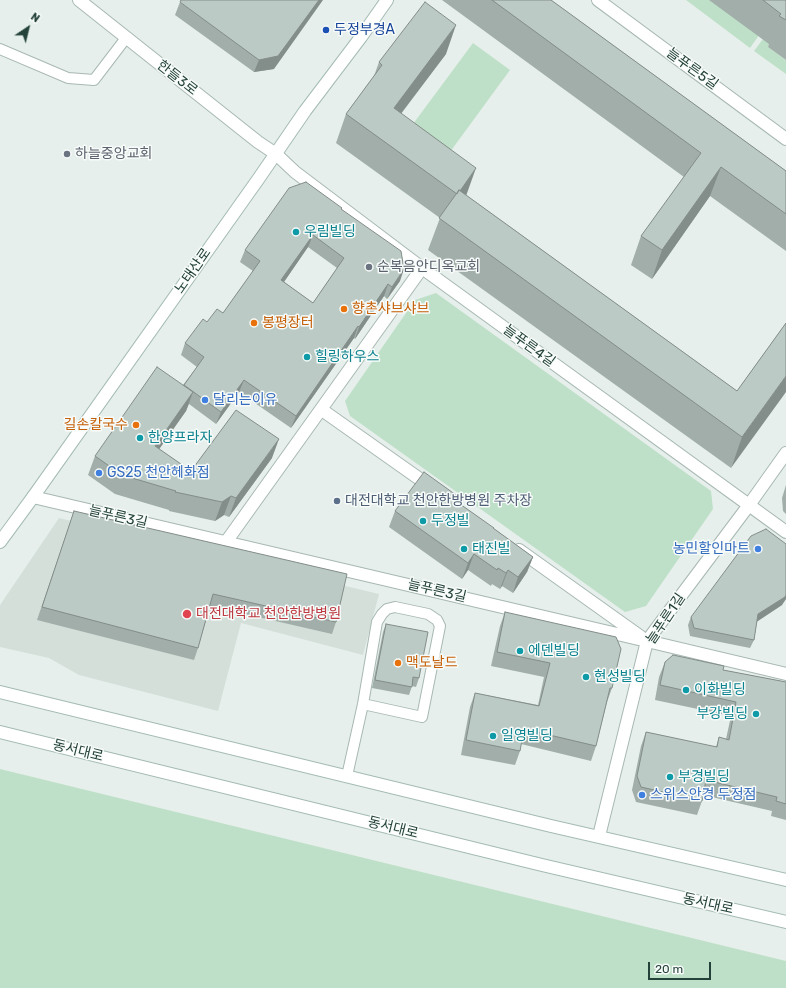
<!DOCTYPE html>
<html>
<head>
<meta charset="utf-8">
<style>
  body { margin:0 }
  #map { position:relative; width:786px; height:988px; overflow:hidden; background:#e6efeb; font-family:Rubik,sans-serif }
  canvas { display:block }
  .north { position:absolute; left:8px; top:8px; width:40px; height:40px; -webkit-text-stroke:3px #f7fbf9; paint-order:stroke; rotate:35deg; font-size:11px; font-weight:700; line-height:16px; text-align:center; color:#24423a }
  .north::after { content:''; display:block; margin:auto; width:14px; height:18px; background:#24423a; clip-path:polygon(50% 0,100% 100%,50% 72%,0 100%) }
  .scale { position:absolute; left:648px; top:962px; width:63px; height:18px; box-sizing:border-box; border:2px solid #24423a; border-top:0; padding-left:5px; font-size:12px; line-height:14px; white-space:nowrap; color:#24423a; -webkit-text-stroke:3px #f7fbf9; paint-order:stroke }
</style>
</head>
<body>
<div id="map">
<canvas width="786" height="988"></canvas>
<div class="north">N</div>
<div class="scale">20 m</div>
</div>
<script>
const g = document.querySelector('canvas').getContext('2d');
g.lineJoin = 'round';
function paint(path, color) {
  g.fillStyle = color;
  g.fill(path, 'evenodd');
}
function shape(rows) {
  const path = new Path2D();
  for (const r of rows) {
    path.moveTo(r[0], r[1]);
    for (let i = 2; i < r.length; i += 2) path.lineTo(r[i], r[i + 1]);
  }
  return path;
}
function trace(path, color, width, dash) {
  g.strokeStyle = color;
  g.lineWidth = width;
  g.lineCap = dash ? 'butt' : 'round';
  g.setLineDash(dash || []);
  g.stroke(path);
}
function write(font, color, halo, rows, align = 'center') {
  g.font = font + ' Rubik,"Noto Sans KR",sans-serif';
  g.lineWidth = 3;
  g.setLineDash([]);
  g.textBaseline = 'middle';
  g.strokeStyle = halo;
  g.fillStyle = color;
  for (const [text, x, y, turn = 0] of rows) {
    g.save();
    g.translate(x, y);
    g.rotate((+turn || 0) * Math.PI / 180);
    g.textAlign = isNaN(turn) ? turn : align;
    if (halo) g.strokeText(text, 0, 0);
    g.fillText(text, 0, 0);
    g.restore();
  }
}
const built = shape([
  [59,518,379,594,363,655,241,623,218,711,79,675,49,658,0,647,0,605]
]);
const green = shape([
  [686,0,784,0,750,48],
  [786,8,768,47,786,60,786,74,754,51],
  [473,43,510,70,450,152,413,124],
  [436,293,711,491,713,509,646,606,625,612,350,416,345,401,415,300],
  [0,769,786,961,786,988,0,988]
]);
const lane = shape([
  [0,49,68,78,94,80,126,38],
  [347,776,363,704,377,622,382,614,387,609,395,607,428,614,437,620,440,626,422,717,363,704]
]);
const street = shape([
  [79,0,258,142,276,154,295,172,422,268,786,532],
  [598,0,786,139],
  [322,410,431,487],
  [33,497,647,641,786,674],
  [226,542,422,268],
  [519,550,641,637],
  [599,836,647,641,749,505,786,453]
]);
const secondary = shape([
  [0,542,33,497,259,178,305,111,361,37,387,0],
  [0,692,551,826,786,880],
  [0,732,542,865,786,922]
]);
const wall = shape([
  [442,0,551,0,786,171,786,251,710,196,652,279,631,265,641,236,684,177],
  [709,0,786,0,786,60,768,47,769,44],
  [180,2,274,69,254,72,175,15],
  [446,54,401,114,466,195,737,391,786,323,731,468,428,250,440,218,336,143,346,114,374,76,379,62],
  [342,208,342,210,400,281,387,299,384,296,355,339,354,338,291,428,239,392,216,424,189,404,186,411,159,449,191,471,272,458,229,517,224,515,215,521,169,511,169,510,115,494,88,475,95,456,183,385,197,367,181,355,185,343,223,313,253,271,240,262,245,250],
  [308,247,337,268,313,303,284,282],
  [786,485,786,514,783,511,782,498],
  [463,500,461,505,533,557,527,572,513,593,502,586,500,589,492,584,491,586,468,570,462,579,389,527,395,511],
  [74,511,336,622,332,634,210,606,198,648,194,660,37,620],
  [782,605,757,621,754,640,750,648,690,636,688,625,691,617],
  [505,612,612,688,607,702,596,746,591,761,521,744,520,751,515,765,461,755,470,707,475,693,538,705,544,677,491,666,500,626],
  [386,624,419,678,416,687,412,686,409,695,372,688,383,632],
  [665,662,723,670,786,682,786,820,771,816,772,811,703,795,702,801,697,815,636,802,632,790,641,746,646,732,716,747,719,737,726,739,731,716,655,700,659,677]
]);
const shadedWall = shape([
  [319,0,323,0,274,69,254,72,259,60],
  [456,25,446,54,383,137,394,108],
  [721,167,710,196,652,279,662,250],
  [476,168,466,196,457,194],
  [313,235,308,247,277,292,281,280],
  [404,269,400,281,387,299,392,287],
  [388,284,384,296,355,339,359,327],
  [358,326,354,338,291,428,296,416],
  [786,376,786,392,731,468,742,437],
  [244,380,239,392,216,424,221,412],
  [193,392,186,411,148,465,155,446],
  [279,439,272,458,229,517,236,498],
  [231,496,224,515,215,521,222,502],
  [474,554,468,570,462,579,468,563],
  [533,557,527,572,513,593,518,577],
  [508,570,502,586,500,589,506,573],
  [786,595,786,599,782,605,755,623,758,614]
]);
const building = shape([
  [181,0,319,0,278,56,259,60,180,2,181,0],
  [492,0,551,0,786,171,786,214,721,167,662,250,641,236,701,153,492,0],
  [763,0,786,0,786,20,779,16,781,14,763,0],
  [425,2,456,25,394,108,476,168,460,191,459,190,457,194,346,114,382,65,379,62,425,2],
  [306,182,342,208,341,209,401,251,404,269,392,287,388,284,359,327,358,326,296,416,244,380,221,412,184,385,204,357,185,343,203,319,207,322,217,309,223,313,260,261,245,250,289,188,306,182],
  [313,235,344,258,313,303,281,280,313,235],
  [459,190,737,391,786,323,786,376,742,437,439,218,459,190],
  [157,367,193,392,155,446,191,471,236,410,279,439,236,498,231,496,222,502,175,492,176,491,122,475,95,456,157,367],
  [424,472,463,500,460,504,494,528,493,528,533,557,518,577,508,570,506,573,498,568,497,570,474,554,468,563,395,511,424,472],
  [74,511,347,574,336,622,213,594,198,648,42,607,74,511],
  [766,529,786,544,786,595,785,597,758,614,754,640,694,628,691,617,751,536,766,529],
  [505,612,616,637,621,649,612,688,610,688,596,746,524,729,520,751,466,740,475,693,539,706,550,663,497,652,505,612],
  [386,624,428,632,419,678,413,677,412,687,375,680,386,624],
  [673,655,724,666,723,670,786,682,786,804,776,801,777,797,706,780,702,801,641,787,637,776,646,732,717,747,719,737,729,740,736,702,660,685,665,662,673,655]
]);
const markers = [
  [326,30,4,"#1a4fb4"],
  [67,154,4,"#6b7280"],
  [296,232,4,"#0f9aa8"],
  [369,267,4,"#6b7280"],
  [344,309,4,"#e8710a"],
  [254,323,4,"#e8710a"],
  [307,357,4,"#0f9aa8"],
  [205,400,4,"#3f7fe0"],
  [136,425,4,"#e8710a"],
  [140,438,4,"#0f9aa8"],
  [99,473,4,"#3f7fe0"],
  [337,501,4,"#5c6f8a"],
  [423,521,4,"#0f9aa8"],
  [464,549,4,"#0f9aa8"],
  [758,549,4,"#3f7fe0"],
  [187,614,5,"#e0444e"],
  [520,651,4,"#0f9aa8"],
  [398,663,4,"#e8710a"],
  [586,677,4,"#0f9aa8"],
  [686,690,4,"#0f9aa8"],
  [756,714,4,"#0f9aa8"],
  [493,736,4,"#0f9aa8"],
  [670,777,4,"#0f9aa8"],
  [642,795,4,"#3f7fe0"]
];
const transitNames = [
  ["두정부경A",334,30]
];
const streetNames = [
  ["늘푸른5길",692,69,36],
  ["한들3로",177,78,38],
  ["노태산로",193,271,-55],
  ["늘푸른4길",529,346,36],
  ["늘푸른3길",118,517,13],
  ["늘푸른3길",437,591,13],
  ["늘푸른1길",666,619,-56],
  ["동서대로",78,751,14],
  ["동서대로",393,828,14],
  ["동서대로",708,904,13]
];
const worshipNames = [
  ["하늘중앙교회",75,154],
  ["순복음안디옥교회",377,267]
];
const cultureNames = [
  ["우림빌딩",304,232],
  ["힐링하우스",315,357],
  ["한양프라자",148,438],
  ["두정빌",431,521],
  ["태진빌",472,549],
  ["에덴빌딩",528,651],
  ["현성빌딩",594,677],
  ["이화빌딩",694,690],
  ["부강빌딩",748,714,"right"],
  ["일영빌딩",501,736],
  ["부경빌딩",678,777]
];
const foodNames = [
  ["향촌샤브샤브",352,309],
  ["봉평장터",262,323],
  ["길손칼국수",128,425,"right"],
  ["맥도날드",406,663]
];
const shopNames = [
  ["달리는이유",213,400],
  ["GS25 천안헤화점",107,473],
  ["농민할인마트",750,549,"right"],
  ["스위스안경 두정점",650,795]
];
const serviceNames = [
  ["대전대학교 천안한방병원 주차장",345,501]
];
const healthNames = [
  ["대전대학교 천안한방병원",196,614]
];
paint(built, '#d4dfda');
paint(green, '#bfe0c8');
trace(lane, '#a8b8b2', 12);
trace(street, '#a8b8b2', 14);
trace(secondary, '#a4bbb3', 14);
trace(lane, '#fff', 10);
trace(street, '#fff', 12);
trace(secondary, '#fff', 12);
paint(wall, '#a1aea9');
paint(shadedWall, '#838d89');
paint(building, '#bbcac4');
trace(building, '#838d89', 1);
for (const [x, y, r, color] of markers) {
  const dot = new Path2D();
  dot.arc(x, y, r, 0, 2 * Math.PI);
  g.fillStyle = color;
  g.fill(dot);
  trace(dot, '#f7fbf9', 1.5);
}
write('14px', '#164399', '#f7fbf9', transitNames, 'left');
write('14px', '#24423a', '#f7fbf9', streetNames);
write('14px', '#5b616d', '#f7fbf9', worshipNames, 'left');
write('14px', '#0d838f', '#f7fbf9', cultureNames, 'left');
write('14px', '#c56008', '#f7fbf9', foodNames, 'left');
write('14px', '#366cbe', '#f7fbf9', shopNames, 'left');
write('14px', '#4e5e75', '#f7fbf9', serviceNames, 'left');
write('14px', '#be3a42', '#f7fbf9', healthNames, 'left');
</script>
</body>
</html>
